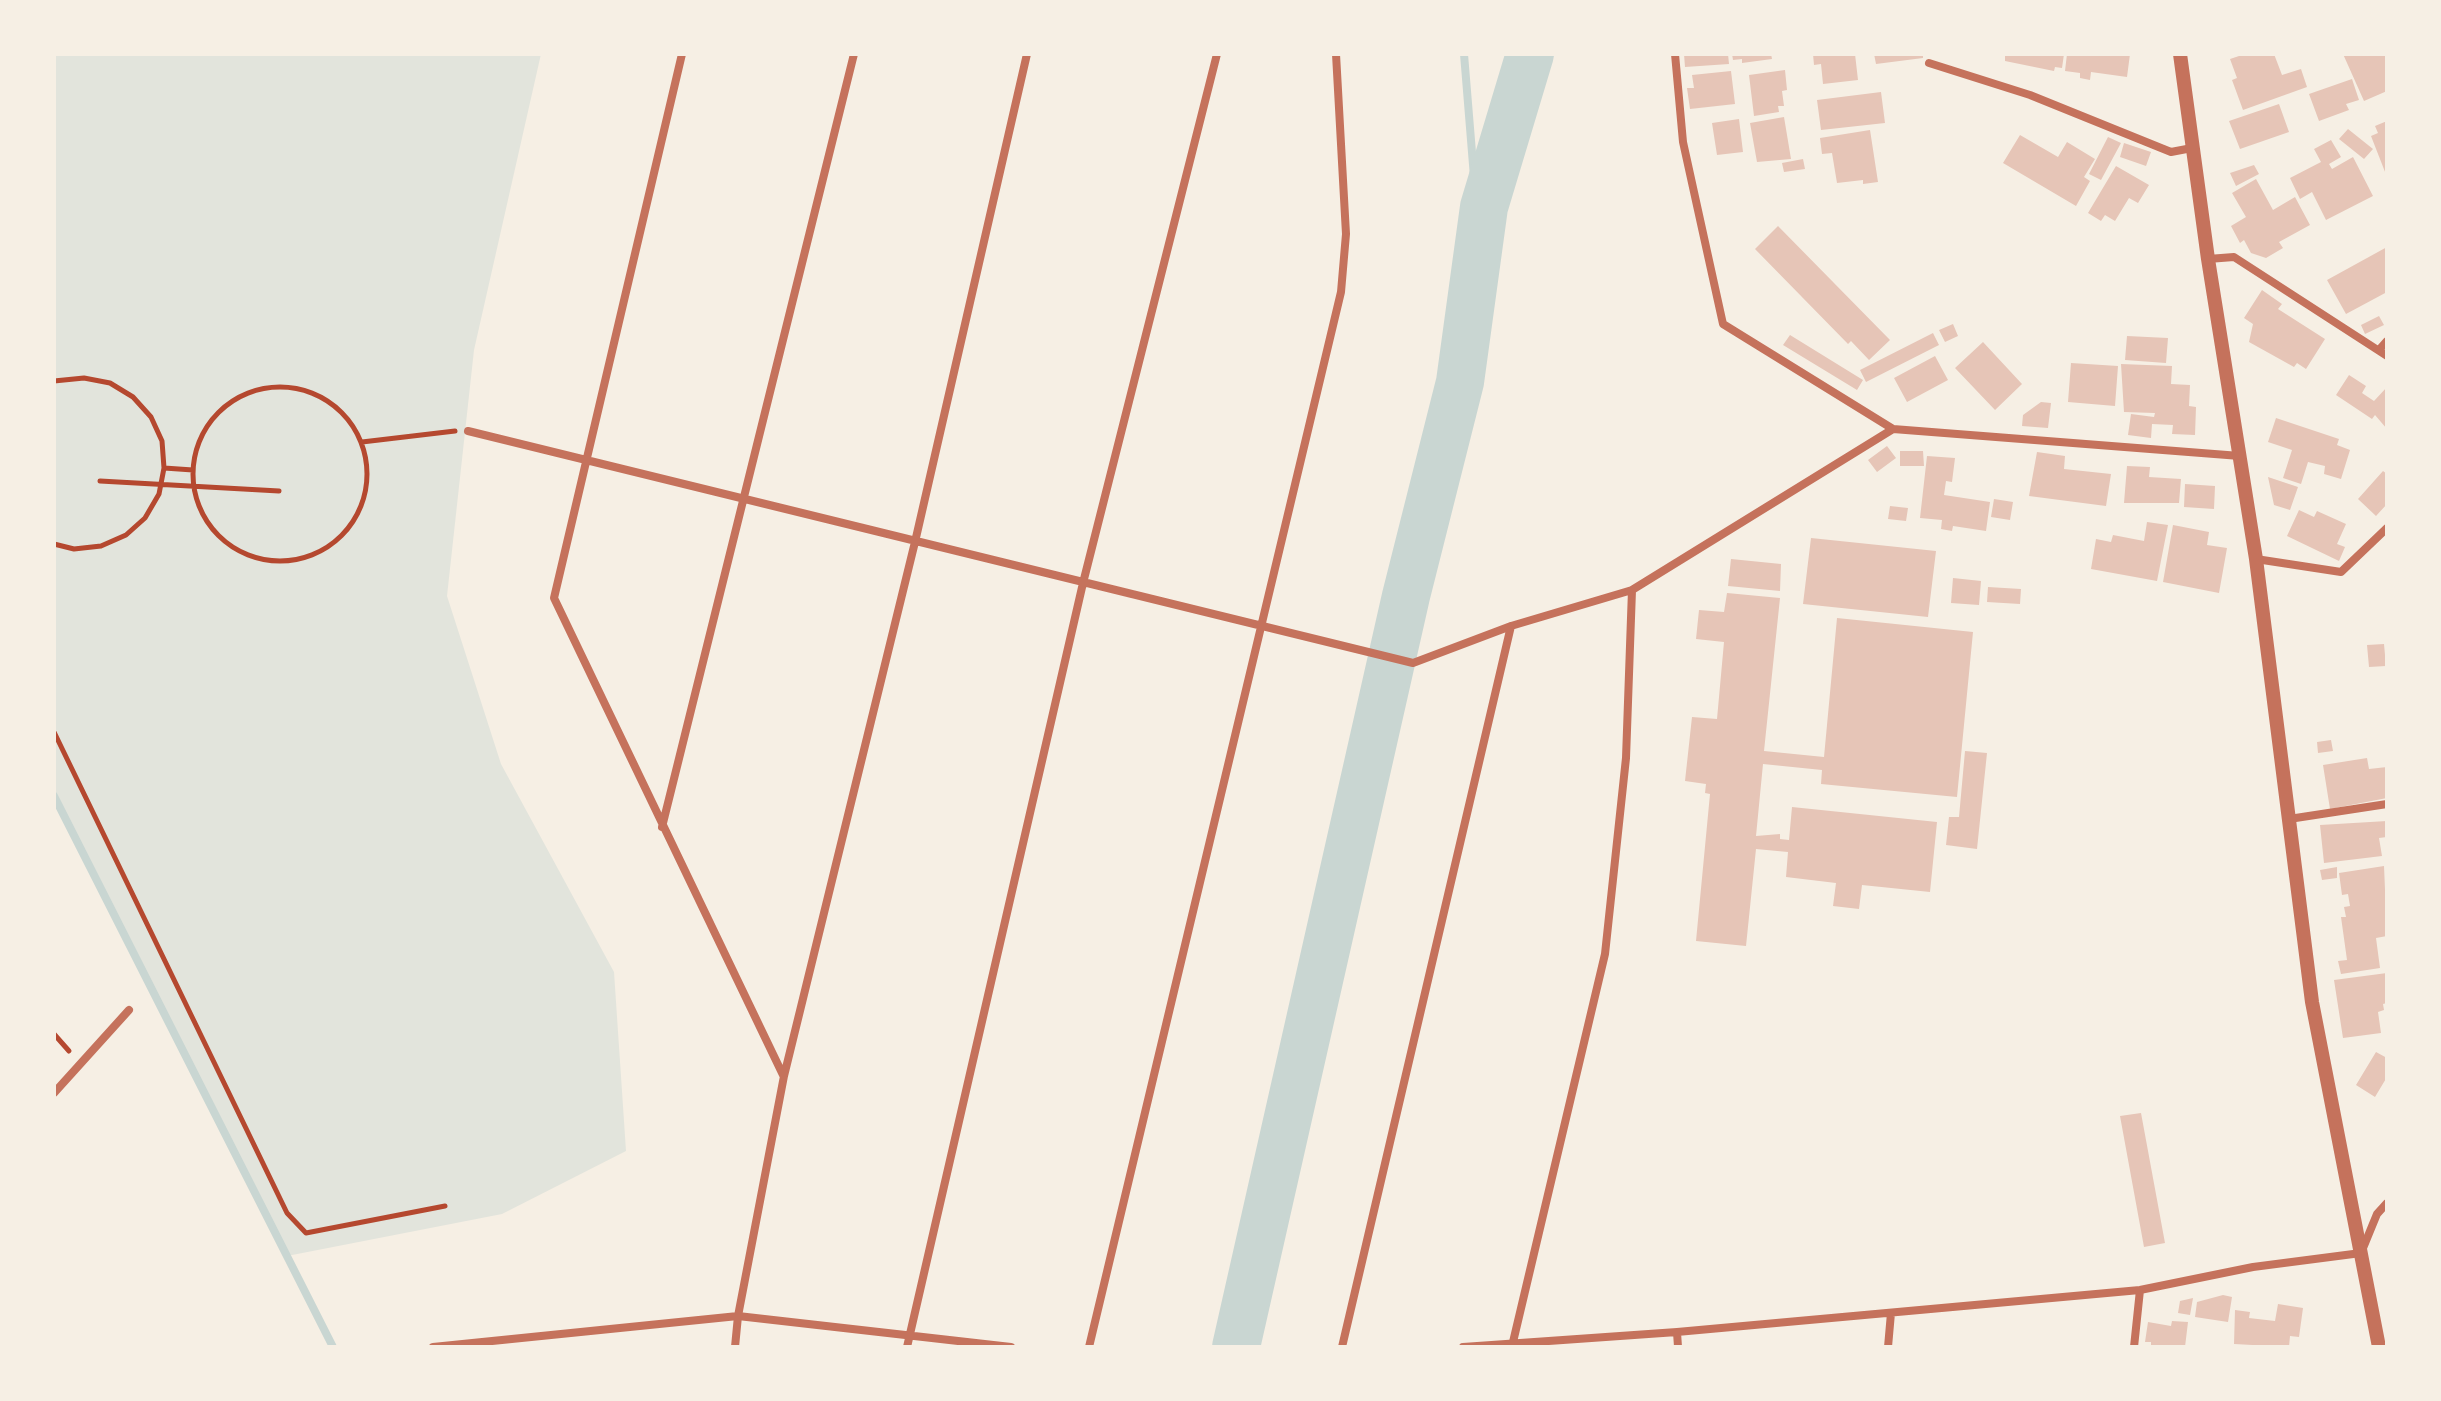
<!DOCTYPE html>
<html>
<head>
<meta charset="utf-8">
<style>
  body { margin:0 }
  #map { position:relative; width:2441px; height:1401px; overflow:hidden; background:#f6efe4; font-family:Signika,sans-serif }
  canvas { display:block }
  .frame { position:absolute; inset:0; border:56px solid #f6efe4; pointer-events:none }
</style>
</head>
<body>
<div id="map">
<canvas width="2441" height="1401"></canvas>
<div class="frame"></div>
</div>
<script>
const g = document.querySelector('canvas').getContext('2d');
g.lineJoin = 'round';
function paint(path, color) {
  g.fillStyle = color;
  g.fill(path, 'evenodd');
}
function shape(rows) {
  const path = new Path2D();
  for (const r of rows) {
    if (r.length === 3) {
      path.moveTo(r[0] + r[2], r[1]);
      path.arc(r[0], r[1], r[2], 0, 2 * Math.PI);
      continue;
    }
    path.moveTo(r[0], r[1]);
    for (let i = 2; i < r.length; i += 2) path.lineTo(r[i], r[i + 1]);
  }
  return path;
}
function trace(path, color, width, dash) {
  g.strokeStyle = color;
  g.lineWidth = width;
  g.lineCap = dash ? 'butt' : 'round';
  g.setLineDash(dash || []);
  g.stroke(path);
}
const green = shape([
  [54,54,541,54,474,350,447,596,501,764,614,972,626,1151,502,1214,287,1256,54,789]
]);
const stream = shape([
  [1464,54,1474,177,1484,207],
  [54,796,333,1347]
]);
const river = shape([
  [1236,1347,1406,596,1460,382,1484,207,1530,54]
]);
const building = shape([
  [1684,54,1728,54,1729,64,1685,67],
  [1732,54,1771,54,1772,59,1742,63,1742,59,1733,60],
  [1813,54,1855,54,1858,80,1823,84,1821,64,1814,65],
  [1874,54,1923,54,1923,58,1876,64],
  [2005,54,2064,54,2062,68,2055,67,2054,71,2005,61],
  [2067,54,2130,54,2127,77,2091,72,2090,80,2080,78,2080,73,2065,71],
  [2245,54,2274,54,2282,75,2301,69,2307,87,2243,110,2232,80,2237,78,2230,59],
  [2343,54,2387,54,2387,91,2364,101],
  [1785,70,1787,90,1782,91,1784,106,1778,106,1779,112,1754,116,1749,75],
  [1731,71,1735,104,1690,109,1687,88,1694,88,1692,75],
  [2352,79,2359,100,2346,104,2349,110,2319,121,2309,94],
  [1881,92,1885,123,1821,130,1817,100],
  [2279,104,2289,132,2240,149,2229,121],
  [1784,117,1791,159,1757,162,1750,123],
  [1739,119,1743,152,1717,155,1712,123],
  [2387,121,2387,177,2371,136,2378,133,2375,126],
  [2348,129,2373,149,2364,159,2339,139],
  [1870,130,1878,182,1863,184,1863,180,1837,183,1832,153,1822,154,1820,138],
  [2020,135,2058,157,2067,142,2095,159,2084,177,2090,181,2076,206,2003,163],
  [2108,137,2121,143,2101,180,2089,174],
  [2331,140,2341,157,2329,164,2332,169,2353,157,2373,196,2326,220,2312,192,2300,199,2290,178,2321,162,2314,149],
  [2124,143,2151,152,2146,166,2120,157],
  [1803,159,1805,169,1784,172,1782,163],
  [2254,165,2259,174,2236,186,2230,173],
  [2116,166,2149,185,2138,203,2129,198,2115,221,2105,215,2101,221,2088,213],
  [2256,179,2273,210,2295,197,2310,225,2279,242,2283,248,2266,258,2251,253,2244,240,2240,243,2231,226,2246,217,2232,193],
  [1778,226,1890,340,1869,360,1851,341,1848,344,1755,249],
  [2387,247,2387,292,2346,314,2327,280],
  [2262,290,2282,304,2278,309,2325,339,2306,369,2297,363,2294,367,2249,342,2253,324,2244,318],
  [2379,316,2384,325,2365,334,2361,325],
  [1953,324,1958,336,1945,342,1939,330],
  [1933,333,1939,345,1866,382,1860,370],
  [1790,335,1863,380,1857,390,1783,345],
  [2127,336,2168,338,2166,363,2125,360],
  [1983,342,2022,384,1995,410,1955,368],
  [1935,356,1948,380,1907,402,1894,378],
  [2071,363,2118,366,2115,406,2068,402],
  [2121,364,2172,366,2171,384,2190,385,2189,406,2196,407,2195,435,2172,434,2173,425,2152,424,2151,438,2128,435,2131,414,2154,417,2155,413,2124,412],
  [2349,375,2366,386,2362,393,2374,401,2387,387,2387,429,2375,415,2372,419,2336,395],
  [2041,402,2051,403,2048,428,2022,426,2023,415],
  [2276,418,2339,439,2337,445,2350,450,2341,479,2324,474,2325,466,2308,462,2301,484,2283,478,2292,450,2268,442],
  [1887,446,1896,458,1877,472,1868,460],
  [1900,451,1923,451,1924,466,1900,466],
  [2037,452,2065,456,2064,469,2111,474,2106,506,2029,496],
  [1927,456,1955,458,1952,482,1946,481,1944,495,1990,502,1986,531,1953,526,1952,531,1941,529,1942,520,1920,518],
  [2127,466,2150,467,2149,477,2181,479,2179,503,2124,503],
  [2383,471,2387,474,2387,504,2376,516,2358,499],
  [2268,477,2298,487,2290,510,2274,505],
  [2185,484,2215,486,2214,509,2184,507],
  [1994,499,2013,502,2010,520,1991,517],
  [1890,506,1908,508,1906,521,1888,519],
  [2299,510,2314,517,2317,511,2346,524,2337,544,2345,547,2339,561,2287,536],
  [2147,522,2168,525,2157,581,2091,569,2096,539,2111,542,2113,535,2144,541],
  [2173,525,2209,532,2207,545,2227,548,2219,593,2163,582],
  [1811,538,1936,551,1928,617,1803,604],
  [1731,559,1781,564,1780,591,1728,586],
  [1953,578,1981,581,1979,605,1951,603],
  [1988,587,2021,589,2020,604,1987,602],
  [1727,593,1780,598,1764,751,1824,757,1837,618,1973,632,1957,797,1821,784,1822,770,1763,764,1756,836,1780,834,1780,839,1789,840,1792,807,1937,822,1930,892,1862,885,1859,909,1833,906,1836,883,1786,877,1788,852,1756,849,1746,946,1696,941,1710,794,1705,793,1706,784,1685,781,1692,717,1717,719,1724,642,1696,639,1699,610,1724,612],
  [2384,644,2386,666,2369,667,2367,645],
  [2331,740,2333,751,2318,753,2317,742],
  [1965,751,1987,753,1977,849,1946,845,1949,817,1959,817],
  [2367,758,2369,769,2387,767,2387,798,2330,809,2323,765],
  [2387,821,2387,837,2379,838,2382,856,2324,863,2320,825],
  [2384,866,2387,936,2376,938,2380,968,2341,974,2338,961,2347,960,2341,917,2346,917,2344,907,2350,906,2348,894,2342,895,2339,873],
  [2337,867,2337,878,2322,880,2320,870],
  [2387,973,2387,1003,2383,1004,2384,1010,2378,1012,2381,1033,2343,1038,2334,980],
  [2376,1052,2387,1058,2387,1077,2375,1097,2356,1085],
  [2141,1113,2165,1243,2144,1247,2120,1116],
  [2223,1295,2232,1297,2228,1322,2195,1317,2197,1302],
  [2193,1298,2190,1315,2178,1313,2180,1301],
  [2278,1304,2303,1308,2299,1337,2290,1336,2289,1347,2234,1344,2235,1310,2250,1312,2249,1318,2275,1321],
  [2172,1321,2188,1322,2185,1347,2151,1347,2151,1342,2145,1342,2148,1322,2171,1326]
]);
const path = shape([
  [54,381,84,378,110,383,133,397,151,417,162,441,164,468,159,494,145,518,126,535,101,546,74,549,54,544],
  [280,474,87],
  [362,442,455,431],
  [164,468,193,470],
  [100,481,279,491],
  [54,732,287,1213,306,1233,445,1206],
  [54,1034,69,1051]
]);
const minor = shape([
  [682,54,554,598,783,1075],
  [1675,54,1683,142,1723,324,1893,429,2240,456],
  [1929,63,2030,95,2171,152,2192,148],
  [2208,259,2234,257,2387,356],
  [2379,350,2387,341],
  [468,431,1413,663,1511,626,1632,590,1893,429],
  [2256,559,2341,572,2387,528],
  [2289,819,2387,804],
  [662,827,854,54],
  [54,1093,129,1010],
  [1677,1332,1678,1347],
  [1513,1342,1605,954,1626,758,1632,590],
  [433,1347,738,1316,1011,1347],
  [735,1347,738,1316,784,1076,915,542,1027,54],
  [907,1347,1083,583,1217,54],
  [1089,1347,1341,292,1346,234,1336,54],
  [1342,1347,1511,626],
  [1463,1347,1677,1332,2140,1290,2253,1267,2361,1253,2377,1214,2387,1203],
  [1888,1347,1891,1313],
  [2134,1347,2140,1290]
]);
const tertiary = shape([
  [2180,54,2208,259,2256,559,2312,1002,2379,1347]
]);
paint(green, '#e2e4dc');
trace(stream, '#c9d6d2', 8);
trace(river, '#c9d6d2', 48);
paint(building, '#e6c5b7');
trace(path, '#b5482f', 5);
trace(minor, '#c5725c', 8);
trace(tertiary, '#c5725c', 14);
</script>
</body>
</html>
